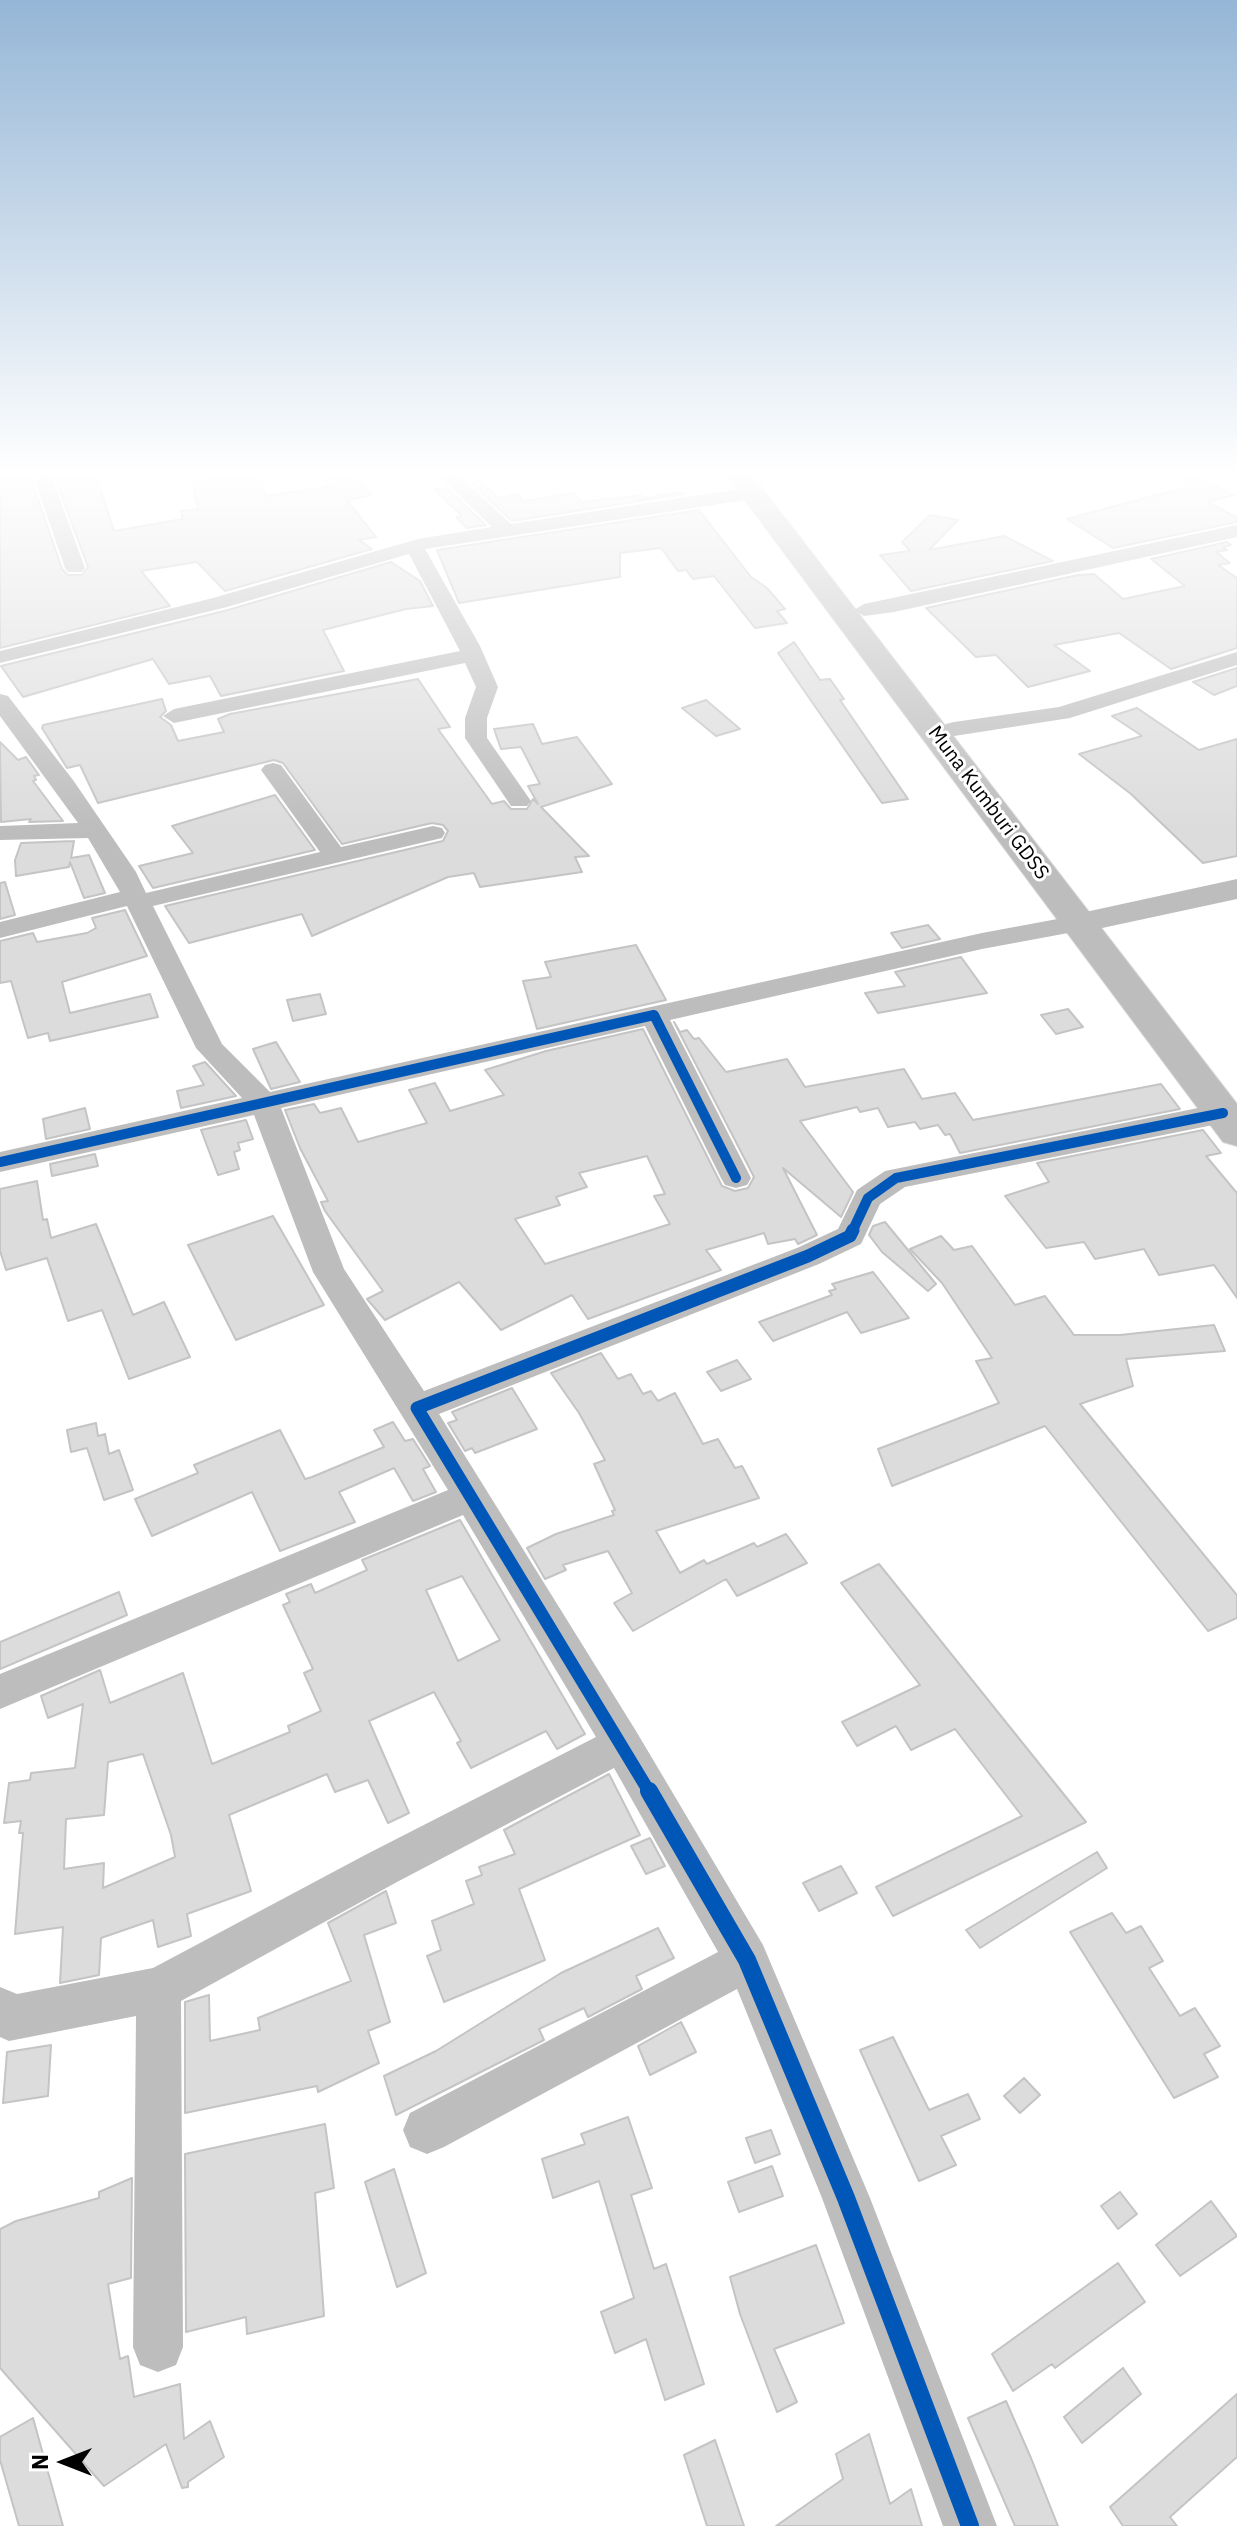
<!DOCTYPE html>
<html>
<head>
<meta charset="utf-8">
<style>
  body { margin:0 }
  #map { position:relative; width:1237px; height:2526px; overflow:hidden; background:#fff; font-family:"IBM Plex Sans",sans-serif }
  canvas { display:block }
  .north { position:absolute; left:24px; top:2422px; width:80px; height:80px; -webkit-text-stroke:6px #fff; paint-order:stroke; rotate:270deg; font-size:22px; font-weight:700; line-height:32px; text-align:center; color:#000 }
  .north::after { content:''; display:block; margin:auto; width:28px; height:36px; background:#000; clip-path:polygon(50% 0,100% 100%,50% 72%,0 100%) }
</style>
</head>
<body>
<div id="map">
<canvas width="1237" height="2526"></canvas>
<div class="north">N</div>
</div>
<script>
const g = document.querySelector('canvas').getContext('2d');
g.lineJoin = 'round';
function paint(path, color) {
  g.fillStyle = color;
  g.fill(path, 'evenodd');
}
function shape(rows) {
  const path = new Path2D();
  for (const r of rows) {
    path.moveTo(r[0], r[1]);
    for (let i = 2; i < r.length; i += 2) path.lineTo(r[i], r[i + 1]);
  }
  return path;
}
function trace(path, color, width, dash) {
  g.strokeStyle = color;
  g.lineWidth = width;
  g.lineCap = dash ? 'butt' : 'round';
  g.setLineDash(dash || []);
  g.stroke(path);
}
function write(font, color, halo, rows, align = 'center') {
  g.font = font + ' "IBM Plex Sans",sans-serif';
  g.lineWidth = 6;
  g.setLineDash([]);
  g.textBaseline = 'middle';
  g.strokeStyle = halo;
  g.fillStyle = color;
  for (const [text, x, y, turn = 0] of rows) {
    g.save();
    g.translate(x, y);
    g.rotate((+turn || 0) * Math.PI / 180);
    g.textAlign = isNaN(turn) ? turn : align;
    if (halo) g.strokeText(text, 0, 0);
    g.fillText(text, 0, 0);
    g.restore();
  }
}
const building = shape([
  [0,475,30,475,62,569,68,575,82,575,88,567,54,475,96,475,114,531,183,519,181,511,198,509,192,482,237,475,238,478,260,476,266,496,331,486,322,475,354,475,372,495,347,500,376,537,359,540,372,549,225,591,197,562,141,571,170,606,0,648,0,475],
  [1184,475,1194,475,1234,495,1208,502,1237,518,1237,522,1113,548,1067,519,1186,487,1184,475],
  [480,481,499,498,517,494,523,501,574,493,581,502,641,495,643,498,681,492,684,494,512,521,471,483,480,481],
  [447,488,486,525,467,528,456,517,462,516,435,490,447,488],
  [699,510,751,577,767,588,785,609,777,611,787,623,755,628,714,576,693,579,686,570,678,571,661,548,620,553,620,577,459,603,437,550,699,510],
  [930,515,958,520,929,550,1004,536,1053,561,911,591,880,555,910,551,902,542,930,515],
  [1227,542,1231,545,1223,547,1227,550,1216,552,1230,563,1218,565,1237,578,1237,648,1171,669,1119,633,1054,645,1090,671,1028,687,996,655,976,657,926,608,1078,575,1094,574,1123,599,1185,586,1151,559,1227,542],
  [391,562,420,581,433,606,406,609,323,630,344,671,221,696,210,676,169,684,153,659,23,697,1,666,228,610,391,562],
  [794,642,820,680,830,679,844,699,840,700,908,799,882,803,778,653,794,642],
  [1237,668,1237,686,1214,695,1193,682,1237,668],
  [418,679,450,727,438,729,492,804,504,801,511,809,527,809,533,799,538,804,528,786,540,784,521,747,501,749,494,729,533,724,542,744,577,737,612,784,541,807,589,856,575,857,582,872,480,887,474,873,448,877,312,936,302,914,189,943,165,906,443,841,448,831,443,825,432,823,342,844,283,763,274,760,98,803,80,765,67,768,42,728,43,725,162,699,166,711,160,717,171,725,178,741,224,732,218,719,230,714,418,679],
  [706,700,740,729,716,736,682,708,706,700],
  [1137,708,1199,750,1237,739,1237,856,1203,863,1131,794,1079,754,1142,736,1112,716,1137,708],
  [0,742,18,760,26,757,39,775,34,776,36,780,33,781,63,821,29,822,31,819,1,822,0,742],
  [275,795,315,850,153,888,139,866,193,853,172,826,275,795],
  [74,841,71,858,89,855,105,893,84,898,70,862,69,867,16,876,15,860,21,843,74,841],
  [5,882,15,915,0,919,0,883,5,882],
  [125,910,147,956,62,982,70,1013,150,994,158,1017,50,1041,48,1033,28,1038,11,981,0,983,0,941,33,933,37,942,87,933,96,928,92,918,125,910],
  [928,925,940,939,902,948,891,933,928,925],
  [636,945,666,1000,537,1029,523,981,551,977,545,962,636,945],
  [961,957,987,993,878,1013,865,993,905,986,895,972,961,957],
  [320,994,326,1014,293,1021,287,1000,320,994],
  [1068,1009,1083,1027,1056,1034,1041,1015,1068,1009],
  [674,1022,680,1032,687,1030,694,1039,699,1038,726,1072,787,1059,805,1087,904,1069,922,1099,955,1093,973,1120,1161,1084,1180,1109,960,1153,950,1134,945,1135,938,1125,920,1129,915,1122,888,1127,878,1108,860,1112,857,1107,800,1121,853,1192,841,1217,783,1168,817,1235,798,1244,795,1239,768,1244,764,1233,706,1250,721,1270,588,1319,572,1295,501,1330,459,1282,385,1320,367,1299,383,1291,325,1211,321,1202,328,1201,300,1148,285,1110,314,1104,320,1113,341,1108,358,1142,427,1123,409,1090,435,1083,450,1111,504,1095,485,1070,546,1051,643,1029,722,1186,735,1191,748,1188,754,1177,674,1022],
  [647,1156,665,1194,654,1196,670,1224,545,1264,515,1219,560,1205,556,1197,587,1187,579,1173,647,1156],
  [276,1042,300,1082,271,1089,253,1049,276,1042],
  [205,1062,236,1096,181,1108,177,1091,204,1085,193,1066,205,1062],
  [85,1108,90,1129,46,1139,43,1119,85,1108],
  [246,1120,253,1139,238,1143,240,1150,234,1152,239,1169,218,1175,201,1130,246,1120],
  [1203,1130,1221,1153,1206,1156,1237,1193,1237,1298,1214,1265,1159,1275,1144,1249,1095,1259,1084,1242,1046,1248,1005,1196,1049,1182,1037,1163,1203,1130],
  [95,1154,98,1166,52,1176,50,1164,95,1154],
  [37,1181,43,1220,47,1219,51,1238,96,1224,133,1315,164,1302,190,1357,129,1379,102,1310,68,1321,47,1258,6,1270,0,1251,0,1189,37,1181],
  [273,1216,324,1305,236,1340,188,1245,273,1216],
  [885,1222,936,1284,928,1291,882,1252,869,1235,873,1226,885,1222],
  [941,1236,954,1250,972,1246,1015,1305,1045,1296,1074,1335,1120,1335,1214,1325,1225,1351,1126,1359,1133,1386,1080,1404,1237,1595,1237,1618,1208,1631,1045,1426,892,1486,878,1449,999,1403,976,1361,992,1358,942,1283,910,1249,941,1236],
  [873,1272,909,1318,861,1333,847,1312,773,1341,759,1322,832,1295,829,1291,836,1289,832,1284,873,1272],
  [601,1353,618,1379,631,1374,643,1394,651,1391,658,1401,675,1393,703,1444,718,1439,735,1468,742,1466,759,1498,656,1531,680,1573,704,1560,707,1564,754,1543,757,1547,786,1534,807,1563,737,1596,726,1579,633,1631,614,1603,632,1593,608,1551,563,1565,566,1570,545,1579,527,1548,556,1534,614,1515,612,1511,615,1510,594,1464,605,1460,579,1413,551,1373,601,1353],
  [737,1360,751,1379,721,1391,707,1372,737,1360],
  [512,1388,537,1429,475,1453,472,1448,465,1451,448,1423,457,1420,452,1412,512,1388],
  [393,1422,405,1441,413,1439,430,1466,423,1469,436,1492,413,1501,394,1468,339,1492,355,1522,280,1551,252,1492,152,1536,135,1499,198,1473,194,1465,280,1430,305,1479,312,1477,384,1447,374,1430,393,1422],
  [96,1423,98,1436,105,1434,109,1454,119,1450,133,1490,104,1500,87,1448,71,1452,67,1430,96,1423],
  [460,1520,585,1734,557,1749,546,1731,471,1768,457,1743,461,1741,434,1692,369,1721,409,1813,388,1823,368,1780,335,1792,327,1774,229,1815,251,1891,187,1914,191,1936,158,1947,153,1920,101,1938,99,1975,60,1983,63,1927,15,1934,23,1833,19,1833,21,1821,4,1823,9,1783,30,1780,31,1773,75,1768,83,1704,48,1718,41,1696,100,1670,110,1703,183,1673,212,1764,290,1732,288,1726,321,1711,304,1673,313,1669,283,1605,290,1602,286,1594,311,1584,315,1593,367,1570,362,1560,460,1520],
  [462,1576,500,1640,458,1661,426,1590,462,1576],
  [143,1754,171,1835,175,1857,103,1888,104,1863,64,1869,66,1819,104,1815,108,1762,143,1754],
  [879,1564,1086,1822,893,1916,876,1887,1022,1816,955,1729,911,1750,896,1726,857,1746,842,1722,920,1685,841,1583,879,1564],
  [119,1592,127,1615,0,1669,0,1642,119,1592],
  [609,1774,640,1835,519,1889,545,1960,444,2002,427,1956,441,1950,432,1921,474,1904,466,1881,482,1875,479,1867,515,1854,504,1830,609,1774],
  [650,1838,665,1866,646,1874,631,1846,650,1838],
  [1097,1852,1107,1868,980,1948,966,1930,1097,1852],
  [841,1866,857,1893,819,1911,803,1883,841,1866],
  [386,1891,396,1923,364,1935,390,2022,368,2031,379,2063,318,2092,317,2086,185,2113,185,2002,209,1995,210,2041,260,2030,258,2018,351,1981,328,1923,386,1891],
  [1112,1913,1126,1933,1141,1926,1163,1961,1149,1968,1180,2016,1195,2008,1220,2046,1204,2054,1218,2077,1174,2098,1070,1932,1112,1913],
  [658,1928,674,1958,636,1976,642,1989,588,2017,584,2008,539,2029,544,2040,396,2115,384,2076,436,2051,561,1973,658,1928],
  [681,2022,696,2052,650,2075,638,2046,681,2022],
  [893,2037,929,2110,968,2094,980,2119,941,2136,956,2165,919,2181,860,2050,893,2037],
  [51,2045,48,2096,3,2103,7,2052,51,2045],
  [1024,2078,1040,2095,1020,2113,1004,2096,1024,2078],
  [628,2117,652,2188,631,2195,654,2269,666,2264,704,2384,665,2400,646,2339,615,2353,601,2312,634,2298,599,2181,553,2198,542,2159,585,2144,581,2134,628,2117],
  [325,2124,334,2188,315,2193,324,2316,247,2334,246,2317,186,2332,185,2154,325,2124],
  [771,2130,780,2154,755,2163,746,2138,771,2130],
  [772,2166,783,2196,739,2212,728,2182,772,2166],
  [394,2169,426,2273,397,2287,365,2182,394,2169],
  [132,2178,131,2278,108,2284,120,2359,128,2356,134,2397,180,2384,184,2439,210,2421,224,2457,188,2482,188,2487,182,2488,166,2444,104,2486,0,2368,0,2229,16,2221,99,2198,99,2192,132,2178],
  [1120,2192,1137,2214,1118,2229,1101,2206,1120,2192],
  [1211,2201,1237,2236,1180,2276,1156,2245,1211,2201],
  [816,2245,844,2323,774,2349,797,2402,777,2412,740,2314,730,2277,816,2245],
  [1118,2263,1145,2302,1055,2368,1052,2364,1013,2391,992,2354,1118,2263],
  [1123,2368,1141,2394,1082,2443,1064,2417,1123,2368],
  [1237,2394,1237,2457,1170,2517,1177,2526,1123,2526,1110,2507,1237,2394],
  [1006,2401,1031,2458,1058,2526,1015,2526,968,2418,1006,2401],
  [33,2418,63,2526,19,2526,0,2460,0,2437,33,2418],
  [869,2434,890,2504,911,2489,922,2526,776,2526,843,2479,836,2454,869,2434],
  [715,2440,744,2526,707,2526,684,2455,715,2440]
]);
const minor = shape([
  [33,475,51,475,85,568,82,572,68,572,65,568,33,475],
  [438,475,458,475,511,524,752,487,761,493,752,499,425,549,480,646,498,687,487,718,487,738,531,801,527,806,511,806,465,738,465,718,476,687,465,663,174,723,163,716,174,709,460,651,409,554,227,607,0,663,0,651,213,598,418,539,492,527,438,475],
  [1237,525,1237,537,894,612,864,616,854,610,864,604,1237,525],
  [1237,652,1237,665,1070,718,954,736,946,734,943,729,946,724,954,722,1059,707,1237,652],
  [0,694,8,696,73,780,136,872,146,893,320,852,261,770,265,765,273,763,281,765,341,847,433,826,442,828,445,833,442,838,153,906,222,1044,270,1092,982,933,1079,915,1088,917,1092,923,1088,929,1079,931,982,949,670,1020,751,1178,747,1185,736,1188,725,1185,721,1178,645,1026,281,1108,344,1269,424,1391,797,1248,838,1229,857,1190,885,1171,1223,1103,1233,1106,1237,1112,1233,1120,1223,1123,905,1187,880,1204,861,1244,819,1264,439,1414,636,1731,763,1945,870,2198,997,2526,943,2526,822,2198,737,1989,444,2147,427,2154,410,2147,403,2130,410,2113,718,1952,614,1768,397,1882,181,2001,183,2347,176,2365,158,2372,140,2365,133,2347,136,2016,9,2041,0,2037,0,1987,17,1994,153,1968,367,1854,596,1737,463,1515,0,1709,0,1674,448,1490,313,1272,254,1115,0,1172,0,1152,242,1098,196,1048,127,906,0,938,0,922,120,892,88,838,0,840,0,826,78,823,0,716,0,694]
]);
const tertiary = shape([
  [1237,879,1237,899,1079,933,1067,930,1063,923,1067,916,1237,879]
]);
const trunk = shape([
  [726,475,752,475,1237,1104,1237,1146,1223,1142,726,475]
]);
const cyclewayFar2 = shape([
  [0,1162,654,1015,736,1178],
  [852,1232,868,1198,896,1178,1223,1113]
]);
const cyclewayFar1 = shape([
  [650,1793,417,1408,808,1256,850,1236,853,1230]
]);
const cycleway = shape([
  [649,1791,747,1960,846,2198,970,2526]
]);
const farStreetnames = [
  ["Muna Kumburi GDSS",988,803,53]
];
paint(building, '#dcdcdc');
trace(building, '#c4c4c4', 2);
trace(trunk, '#dbdbdb', 2);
paint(minor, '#bdbdbd');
paint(tertiary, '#bdbdbd');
paint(trunk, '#bdbdbd');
trace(cyclewayFar2, '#0057b8', 10);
trace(cyclewayFar1, '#0057b8', 13);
trace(cycleway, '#0057b8', 18);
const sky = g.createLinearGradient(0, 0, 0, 829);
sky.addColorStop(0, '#95b6d6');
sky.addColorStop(0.57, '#fff');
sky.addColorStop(1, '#ffffff00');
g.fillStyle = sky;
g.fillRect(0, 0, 1237, 829);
write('20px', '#000', '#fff', farStreetnames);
</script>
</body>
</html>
